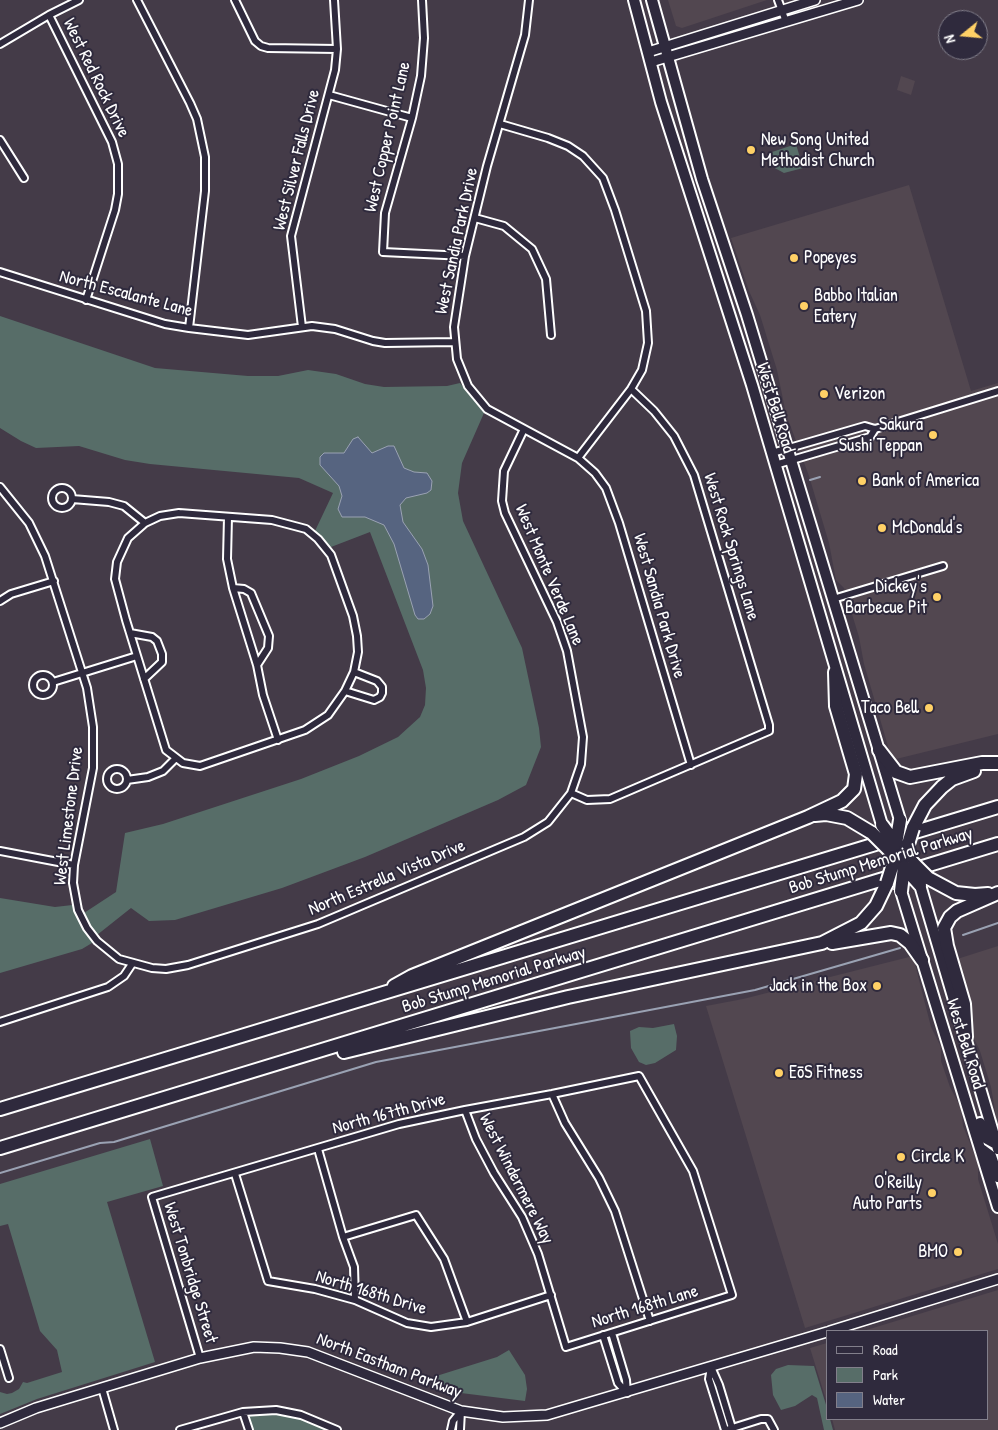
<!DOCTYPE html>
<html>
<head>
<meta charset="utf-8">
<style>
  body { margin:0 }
  #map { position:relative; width:998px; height:1430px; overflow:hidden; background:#443b48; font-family:"Patrick Hand",sans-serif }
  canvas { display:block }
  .legend { position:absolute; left:826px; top:1330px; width:162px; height:90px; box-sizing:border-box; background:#2f2a3d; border:1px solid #827f8b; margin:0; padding:6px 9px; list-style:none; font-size:15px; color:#fff }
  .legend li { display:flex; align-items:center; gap:10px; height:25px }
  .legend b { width:25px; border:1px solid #827f8b }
  .north { position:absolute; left:938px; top:10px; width:50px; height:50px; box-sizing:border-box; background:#2f2a3d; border:1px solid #827f8b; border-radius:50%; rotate:253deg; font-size:14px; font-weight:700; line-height:20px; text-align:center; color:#fff }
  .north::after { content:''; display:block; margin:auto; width:18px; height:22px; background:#ffd166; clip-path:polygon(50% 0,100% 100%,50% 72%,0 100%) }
</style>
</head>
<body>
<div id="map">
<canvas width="998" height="1430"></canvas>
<ul class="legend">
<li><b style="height:6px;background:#2f2a3d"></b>Road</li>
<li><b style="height:14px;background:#576d68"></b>Park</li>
<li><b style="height:14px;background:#566480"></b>Water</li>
</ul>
<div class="north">N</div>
</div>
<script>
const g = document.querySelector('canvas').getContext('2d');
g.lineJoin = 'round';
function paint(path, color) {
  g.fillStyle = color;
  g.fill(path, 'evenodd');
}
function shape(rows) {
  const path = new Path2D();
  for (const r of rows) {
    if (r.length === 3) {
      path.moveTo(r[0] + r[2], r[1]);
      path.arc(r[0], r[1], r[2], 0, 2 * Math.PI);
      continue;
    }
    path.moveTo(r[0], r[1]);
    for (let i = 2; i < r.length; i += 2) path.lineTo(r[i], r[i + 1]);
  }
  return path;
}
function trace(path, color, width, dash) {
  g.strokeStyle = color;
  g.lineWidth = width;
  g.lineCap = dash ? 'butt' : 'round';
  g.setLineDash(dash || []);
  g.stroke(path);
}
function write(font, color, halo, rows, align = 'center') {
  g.font = font + ' "Patrick Hand",sans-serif';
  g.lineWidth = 4;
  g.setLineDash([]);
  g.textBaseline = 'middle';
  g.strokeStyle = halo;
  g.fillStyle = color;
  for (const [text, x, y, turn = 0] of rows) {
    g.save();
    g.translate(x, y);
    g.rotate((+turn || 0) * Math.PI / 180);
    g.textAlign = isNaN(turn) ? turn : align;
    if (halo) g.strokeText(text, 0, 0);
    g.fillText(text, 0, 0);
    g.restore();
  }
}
const built = shape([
  [668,0,767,0,682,28,676,26],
  [901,76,915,81,911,95,897,90],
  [909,185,971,391,998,383,998,734,892,760,864,664,859,637,844,588,836,580,829,543,809,476,786,414,777,370,760,315,749,291,731,238],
  [998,946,998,1128,991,1087,980,1051,970,1030,954,960],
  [913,956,931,1027,941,1047,941,1061,950,1087,961,1108,963,1126,978,1163,978,1179,998,1244,998,1269,805,1328,706,1006,743,999],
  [998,1290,998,1430,835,1430,832,1419,987,1419,987,1331,863,1331],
  [827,1343,827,1403,810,1348]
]);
const green = shape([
  [796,144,803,168,784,173,771,166,769,153],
  [0,316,155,368,248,376,278,376,308,370,336,374,365,384,384,387,447,386,460,383,484,413,462,463,458,493,463,521,522,648,539,728,541,747,526,785,498,800,365,857,282,888,175,920,149,921,131,908,97,935,92,943,82,949,0,973,0,898,55,907,81,904,84,913,116,892,125,833,163,824,301,779,359,756,398,737,420,717,425,705,426,688,423,670,370,532,331,547,315,531,333,493,299,478,150,464,125,460,79,446,36,448,21,441,0,428],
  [674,1024,677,1036,676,1050,655,1063,646,1065,639,1062,631,1048,630,1031,639,1027,653,1028],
  [150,1139,163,1186,107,1202,155,1362,37,1399,0,1414,0,1392,7,1394,12,1393,19,1389,23,1382,27,1383,62,1372,57,1350,40,1331,8,1224,0,1226,0,1184],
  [509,1350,525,1375,527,1389,525,1401,453,1392,432,1385,430,1378,497,1357],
  [788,1365,814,1366,827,1408,827,1419,830,1419,833,1430,824,1430,817,1398,812,1395,795,1406,781,1410,773,1395,771,1375,776,1369],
  [275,1414,300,1419,326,1430,253,1430,249,1416]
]);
const water = shape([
  [358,437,372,453,388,446,394,446,404,468,414,472,427,473,432,481,431,490,427,493,406,498,400,505,403,522,422,549,428,565,433,606,430,614,424,619,418,619,415,615,394,544,384,525,365,517,342,517,338,509,342,496,339,486,320,465,320,457,324,453,344,453,353,439,358,437]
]);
const stream = shape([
  [810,480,820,477],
  [963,935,998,923],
  [0,1173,100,1143,114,1142,376,1062,755,990,900,948]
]);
const street = shape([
  [137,0,190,103,197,119,205,157,205,191,189,328],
  [235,0,255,41,261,46,268,48,337,49],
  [422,0,424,38,421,76,412,118,385,213,383,252,465,256],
  [529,0,525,35,487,166,465,256,454,327,457,359,468,386,487,409,578,458,595,473,606,488,619,523,691,765],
  [778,0,786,22],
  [49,15,112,142,118,164,118,194,115,210,86,300],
  [0,44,49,15,79,0],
  [329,95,412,118],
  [500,124,548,138,568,146,583,156,603,178,615,210,646,311,648,343,642,370,631,389,578,458],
  [0,140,24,178],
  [475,218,504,226,532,249,546,279,551,335],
  [0,272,165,324,189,328,248,335,312,326,335,329,373,341,385,343,454,342],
  [302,327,291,236,335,70,337,49,334,0],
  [772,453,865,426,875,429,998,391],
  [775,465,870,437,875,429],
  [0,487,29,523,45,556,87,688,93,727,93,768,74,865,73,883,78,910,87,928,97,941,119,959,152,968,166,969,188,965,318,924,524,837,548,822,571,793,581,764,583,737,567,651,557,622,505,513,502,501,504,471,524,429],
  [62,498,10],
  [72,499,109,502,124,506,145,523],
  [179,513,272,520,306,529,318,539,331,555,353,616,357,636,358,652,354,672,345,691,328,715,305,730,200,766,183,763,166,750,126,620,115,579,117,562,128,538,145,523,160,516,179,513],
  [228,517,227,559,233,588,257,665,263,695,278,740],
  [233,588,244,589,251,593,269,636,268,648,257,665],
  [833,599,943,566],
  [0,601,11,594,54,581],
  [130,633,152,637,157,641,162,654,162,662,144,679],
  [43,685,10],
  [53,682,137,656],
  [345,691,374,700,380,697,382,693,382,687,377,681,354,672],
  [117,779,10],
  [127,780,148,777,163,771,175,759],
  [571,793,587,800,610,799,769,731,769,725,694,475,674,436,654,411,631,389],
  [0,851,74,865],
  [0,1022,108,987,124,976,132,964],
  [552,1094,565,1123,599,1178,615,1211,650,1321],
  [318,1149,343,1237,354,1267,355,1300],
  [235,1174,268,1281,315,1289,355,1300,407,1323,431,1327,467,1322,551,1295],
  [343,1237,416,1215,444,1259,467,1322],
  [612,1333,626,1380,627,1393],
  [603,1335,618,1383,627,1393],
  [0,1349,9,1378],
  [200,1358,152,1197,399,1124,465,1110,552,1094,639,1076,693,1171,732,1295,566,1347,538,1254,522,1217,494,1173,476,1139,465,1110],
  [711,1367,709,1379,725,1430],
  [711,1367,719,1385,732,1428],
  [102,1388,114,1430],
  [243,1412,249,1430],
  [729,1429,761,1419,768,1419,774,1430],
  [180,1430,243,1412,276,1410,301,1415,337,1430],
  [451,1430,453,1421,461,1411],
  [460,1430,461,1411]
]);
const secondary = shape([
  [648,52,815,0],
  [651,62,858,0],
  [830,1331,998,1279],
  [0,1423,36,1408,200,1358,254,1347,280,1348,308,1352,461,1411,503,1417,547,1415,827,1332]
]);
const primary = shape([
  [634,0,661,102,752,385,882,825],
  [652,0,702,179,747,315,900,820],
  [920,885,998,1149],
  [901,891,998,1207],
  [980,1123,987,1139,996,1144],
  [980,1148,991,1156,998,1177]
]);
const highway = shape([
  [879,750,896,772,910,777,982,763,998,763],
  [815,815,826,814,847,818,872,833],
  [913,828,925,805,942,787,952,779,974,771],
  [896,844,914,864],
  [890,851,904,867],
  [928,878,956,893,975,895,988,894],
  [832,943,891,933,900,935,910,943,922,960],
  [394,986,412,976,808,817,842,801,854,789,856,774,836,706,835,672],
  [966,1037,964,1004,947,946,944,928,950,917,957,911,998,893],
  [344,1052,568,997,822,943,861,923,876,906,887,883],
  [0,1109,998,807],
  [0,1148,998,844]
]);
const highwayBridge = shape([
  [882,825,896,844],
  [872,833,890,851],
  [896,844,900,820],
  [908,844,913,828],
  [914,864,928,878],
  [904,867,920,885],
  [887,883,893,864],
  [901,891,904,867]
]);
const markers = [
  [751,150,5,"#ffd166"],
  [794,258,5,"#ffd166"],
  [804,306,5,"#ffd166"],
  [824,394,5,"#ffd166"],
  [933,435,5,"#ffd166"],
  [862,481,5,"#ffd166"],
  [882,528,5,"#ffd166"],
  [937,597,5,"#ffd166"],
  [929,708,5,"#ffd166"],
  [877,986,5,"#ffd166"],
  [779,1073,5,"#ffd166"],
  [901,1157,5,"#ffd166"],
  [932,1193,5,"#ffd166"],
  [958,1252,5,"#ffd166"]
];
const streetNames = [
  ["West Red Rock Drive",96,78,64],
  ["West Copper Point Lane",388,137,-77],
  ["West Silver Falls Drive",297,160,-76],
  ["West Sandia Park Drive",457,241,-78],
  ["North Escalante Lane",126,294,15],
  ["West Bell Road",775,408,73],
  ["West Rock Springs Lane",731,547,73],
  ["West Monte Verde Lane",549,575,67],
  ["West Sandia Park Drive",659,606,74],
  ["West Limestone Drive",69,816,-83],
  ["Bob Stump Memorial Parkway",881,861,-17],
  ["North Estrella Vista Drive",387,878,-23],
  ["Bob Stump Memorial Parkway",494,980,-17],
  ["West Bell Road",965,1044,73],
  ["North 167th Drive",389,1114,-15],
  ["West Windermere Way",516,1179,63],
  ["West Tonbridge Street",190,1273,73],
  ["North 168th Drive",371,1293,17],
  ["North 168th Lane",645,1307,-17],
  ["North Eastham Parkway",389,1366,21]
];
const poiNames = [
  ["New Song United",761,140],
  ["Methodist Church",761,161],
  ["Popeyes",804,258],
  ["Babbo Italian",814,296],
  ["Eatery",814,317],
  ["Verizon",834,394],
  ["Sakura",923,425,"right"],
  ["Sushi Teppan",923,446,"right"],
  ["Bank of America",872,481],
  ["McDonald's",892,528],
  ["Dickey's",927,587,"right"],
  ["Barbecue Pit",927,608,"right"],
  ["Taco Bell",919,708,"right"],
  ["Jack in the Box",867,986,"right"],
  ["EōS Fitness",789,1073],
  ["Circle K",911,1157],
  ["O'Reilly",922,1183,"right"],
  ["Auto Parts",922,1204,"right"],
  ["BMO",948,1252,"right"]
];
paint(built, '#524750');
paint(green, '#576d68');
paint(water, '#566480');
trace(water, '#9aa2b3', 1);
trace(stream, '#9aa2b3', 2);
trace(street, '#fff', 10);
trace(secondary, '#fff', 12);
trace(primary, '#fff', 14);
trace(highway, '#fff', 16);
trace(street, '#2f2a3d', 6);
trace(secondary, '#2f2a3d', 9);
trace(primary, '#2f2a3d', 10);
trace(highway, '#2f2a3d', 12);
trace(highwayBridge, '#fff', 16, []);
trace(highwayBridge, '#2f2a3d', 12);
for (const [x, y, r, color] of markers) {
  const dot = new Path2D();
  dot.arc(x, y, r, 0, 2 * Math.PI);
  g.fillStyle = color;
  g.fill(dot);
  trace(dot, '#2f2a3d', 2);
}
write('18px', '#fff', '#2f2a3d', streetNames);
write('18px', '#fff', '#2f2a3d', poiNames, 'left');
</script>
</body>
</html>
